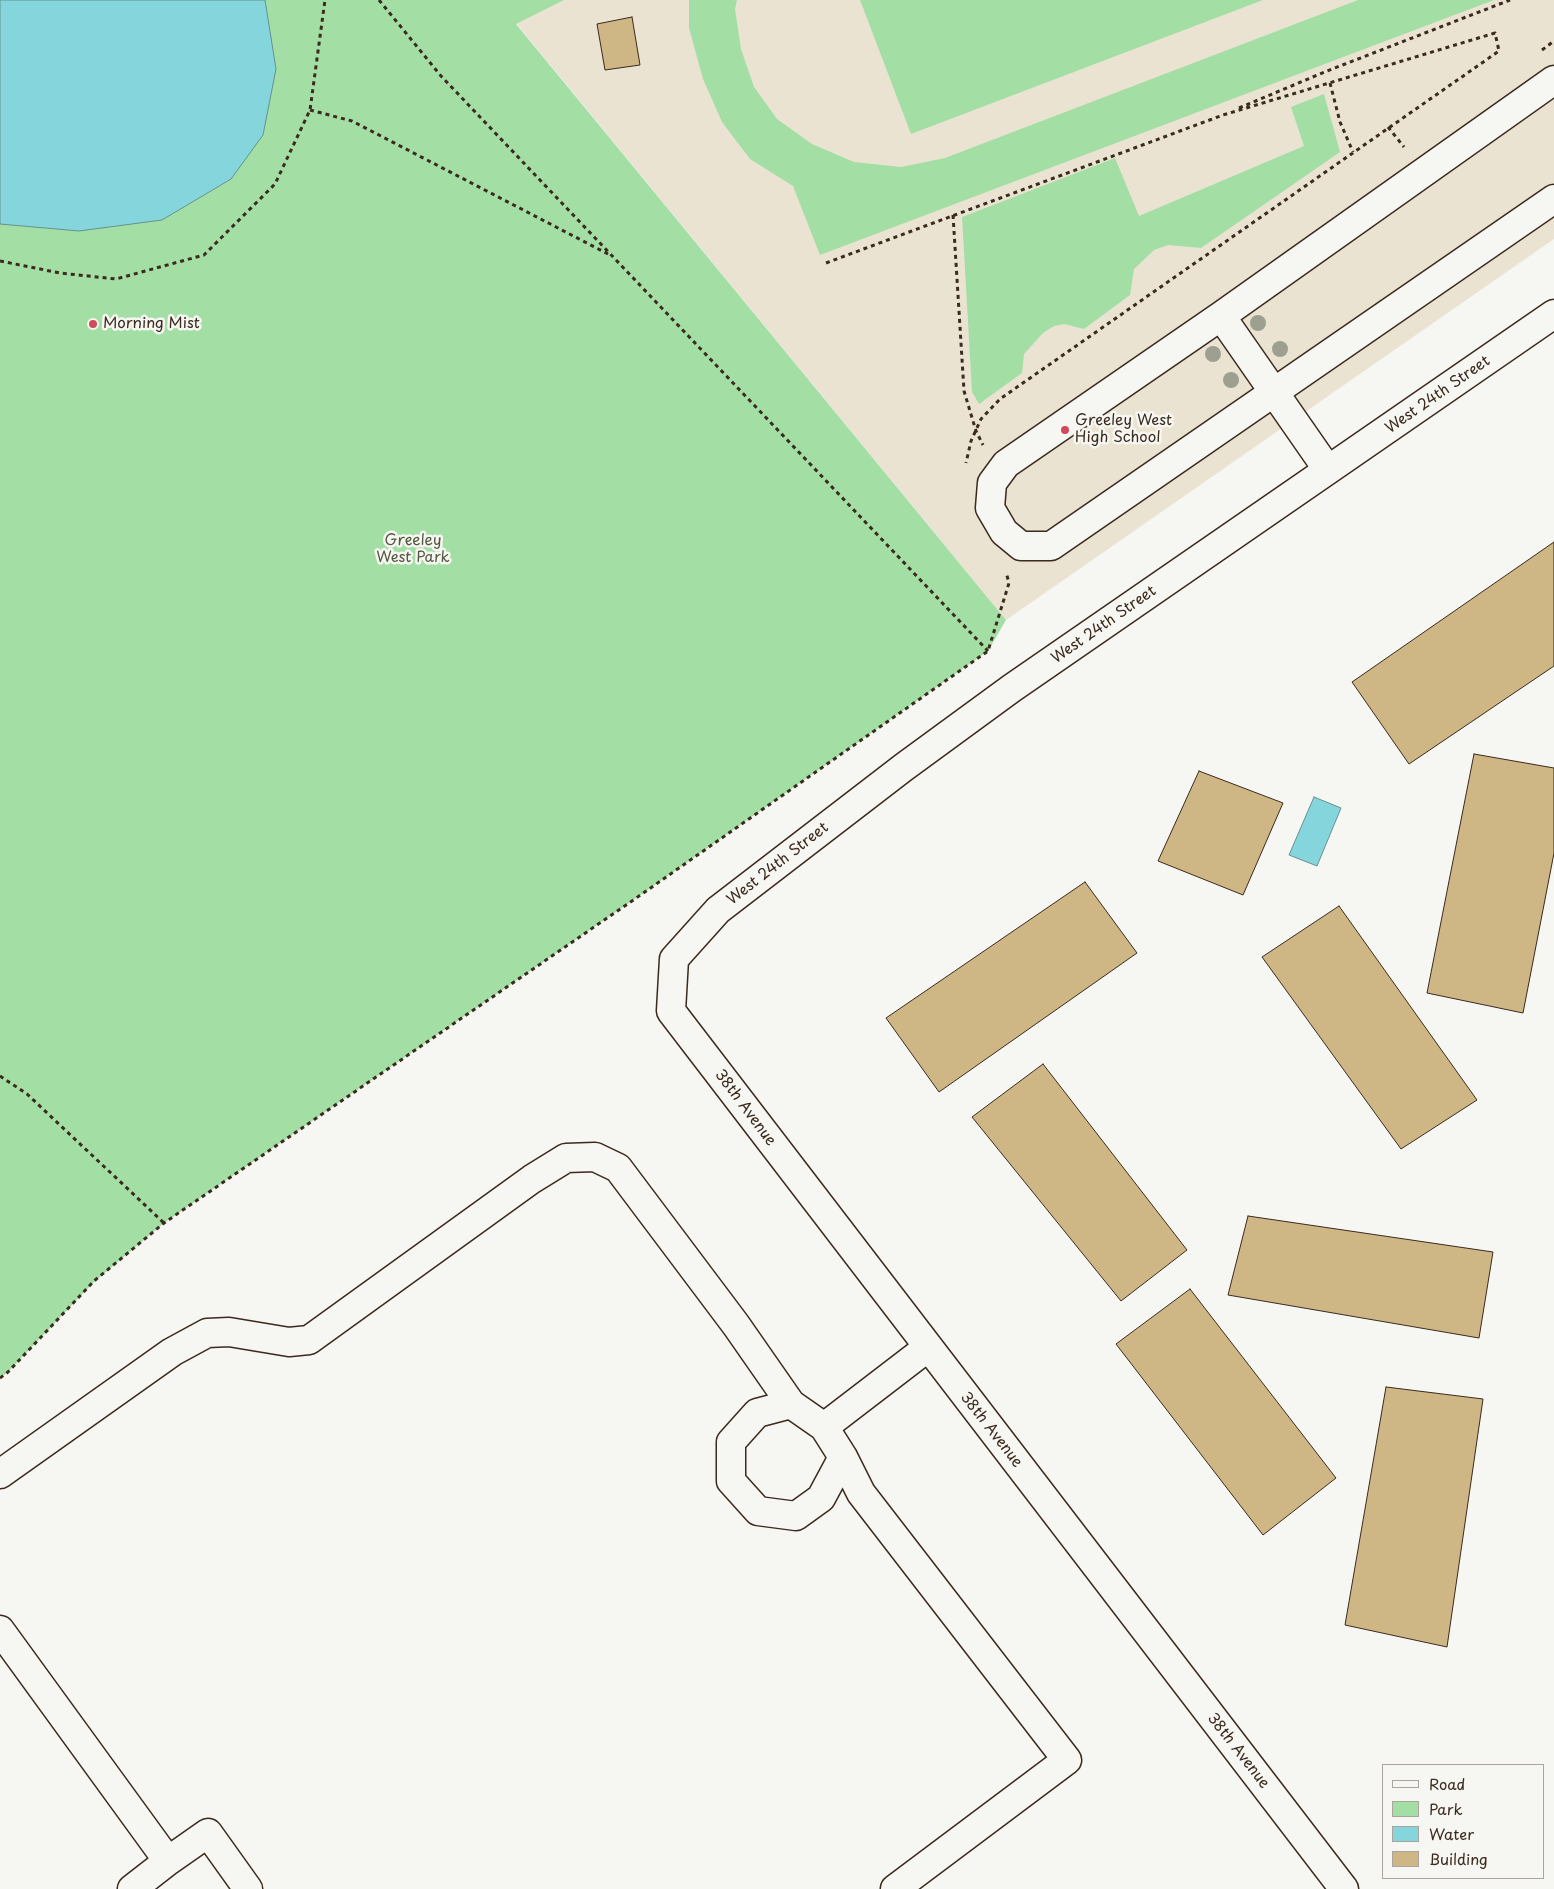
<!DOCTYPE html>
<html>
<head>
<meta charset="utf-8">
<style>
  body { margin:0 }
  #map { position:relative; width:1554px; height:1889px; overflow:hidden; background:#f6f6f2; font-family:"Playpen Sans",sans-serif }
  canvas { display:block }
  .legend { position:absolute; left:1382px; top:1764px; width:162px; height:115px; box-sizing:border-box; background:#f6f6f2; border:1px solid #aba49d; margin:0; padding:6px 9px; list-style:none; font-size:15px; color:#3b2a1e }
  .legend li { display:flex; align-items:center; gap:10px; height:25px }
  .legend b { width:25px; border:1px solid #aba49d }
</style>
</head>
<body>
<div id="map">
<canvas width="1554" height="1889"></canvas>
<ul class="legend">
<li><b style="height:6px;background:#f6f6f2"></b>Road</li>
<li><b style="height:14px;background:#a3dfa5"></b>Park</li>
<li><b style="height:14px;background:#85d6dc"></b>Water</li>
<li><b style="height:14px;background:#ceb685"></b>Building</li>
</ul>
</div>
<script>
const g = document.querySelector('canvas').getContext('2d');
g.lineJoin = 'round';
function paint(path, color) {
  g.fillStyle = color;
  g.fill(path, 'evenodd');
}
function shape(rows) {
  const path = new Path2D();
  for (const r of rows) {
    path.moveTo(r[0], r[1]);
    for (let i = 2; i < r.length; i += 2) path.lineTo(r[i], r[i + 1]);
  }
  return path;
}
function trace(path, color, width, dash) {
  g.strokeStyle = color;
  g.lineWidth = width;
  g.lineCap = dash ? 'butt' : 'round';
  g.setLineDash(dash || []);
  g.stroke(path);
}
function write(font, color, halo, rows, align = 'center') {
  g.font = font + ' "Playpen Sans",sans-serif';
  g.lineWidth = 5;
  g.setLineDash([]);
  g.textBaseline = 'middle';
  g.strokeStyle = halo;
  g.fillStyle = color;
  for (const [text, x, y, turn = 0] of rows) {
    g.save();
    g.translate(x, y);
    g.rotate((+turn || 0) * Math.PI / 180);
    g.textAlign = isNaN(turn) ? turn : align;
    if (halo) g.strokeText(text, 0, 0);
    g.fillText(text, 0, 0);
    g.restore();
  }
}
const built = shape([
  [497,0,1554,0,1554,239,1006,620]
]);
const green = shape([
  [0,0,564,0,516,24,1006,620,988,651,642,894,164,1223,94,1282,8,1372,0,1378],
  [689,0,737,0,735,9,741,49,754,87,777,119,812,144,854,162,901,167,945,158,1358,0,1494,0,820,255,793,186,750,159,722,122,703,79,689,28],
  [860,0,1263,0,911,134],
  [1324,94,1340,152,1201,248,1168,245,1154,250,1134,269,1130,295,1084,329,1064,324,1054,326,1043,333,1024,354,1022,373,979,404,972,392,962,217,1115,158,1139,216,1304,146,1291,107]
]);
const water = shape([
  [0,0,265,0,276,69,263,135,231,179,162,220,79,231,0,224,0,0],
  [1314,797,1341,808,1317,866,1289,855,1314,797]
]);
const building = shape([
  [632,17,640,65,605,70,597,24,632,17],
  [1554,542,1554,666,1409,764,1352,682,1554,542],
  [1474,754,1554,768,1554,853,1523,1013,1427,993,1474,754],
  [1199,771,1283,803,1243,895,1158,861,1199,771],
  [1085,882,1137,953,939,1092,886,1018,1085,882],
  [1339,906,1477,1100,1401,1149,1262,957,1339,906],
  [1043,1064,1187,1250,1121,1301,972,1117,1043,1064],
  [1248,1216,1493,1252,1479,1338,1228,1295,1248,1216],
  [1190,1289,1336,1478,1263,1535,1116,1344,1190,1289],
  [1386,1387,1483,1399,1447,1647,1345,1625,1386,1387]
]);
const path = shape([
  [379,0,441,76,988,651],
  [1542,50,1554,41],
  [1330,83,1340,122,1353,152],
  [1239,108,1327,71,1510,0],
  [310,110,352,121,608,254],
  [1388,127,1404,147],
  [953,215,964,391,976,431,983,445],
  [0,261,60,273,116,279,204,255,275,184,310,110,325,0],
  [826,263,1223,115,1495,33,1499,51,1000,399,981,419,971,441,966,463],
  [0,1076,27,1094,164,1223],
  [0,1378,8,1372,94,1281,164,1223,642,894,988,651,1009,583,1006,572]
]);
const minor = shape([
  [1554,80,1221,316,1006,464,992,483,990,508,1004,532,1021,546,1051,546,1554,199],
  [1221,316,1328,470],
  [824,1427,927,1348],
  [843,1457,821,1498,796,1516,758,1511,731,1481,731,1442,757,1413,791,1404,824,1427,843,1457,861,1493,1067,1760,895,1889],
  [0,1474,172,1352,207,1333,229,1332,289,1342,309,1340,532,1179,566,1158,595,1157,618,1168,736,1325,791,1404],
  [0,1630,168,1861,132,1889],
  [168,1861,208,1833,248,1889],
  [1344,1889,671,1011,674,959,718,910,904,767,1012,688,1554,314]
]);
const trees = [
  [1258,323],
  [1280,349],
  [1213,354],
  [1231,380]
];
const markers = [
  [93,324,5,"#d1495b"],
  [1065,430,5,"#d1495b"]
];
const poiNames = [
  ["Morning Mist",103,324],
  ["Greeley West",1075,421],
  ["High School",1075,438]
];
const streetNames = [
  ["West 24th Street",1438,395,-35],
  ["West 24th Street",1104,625,-35],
  ["West 24th Street",778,864,-38],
  ["38th Avenue",745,1108,53],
  ["38th Avenue",991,1430,52],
  ["38th Avenue",1238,1751,52]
];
const parkNames = [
  ["Greeley",413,541],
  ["West Park",413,558]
];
paint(built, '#eae3d1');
paint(green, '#a3dfa5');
paint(water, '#85d6dc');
trace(water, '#679190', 1);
paint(building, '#ceb685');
trace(building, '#3b2a1e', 1);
trace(minor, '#3b2a1e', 31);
trace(path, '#3b2a1e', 3, [4, 4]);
trace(minor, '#f6f6f2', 28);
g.fillStyle = '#9d9f90';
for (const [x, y] of trees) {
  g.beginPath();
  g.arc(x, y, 8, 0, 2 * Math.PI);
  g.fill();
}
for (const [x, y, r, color] of markers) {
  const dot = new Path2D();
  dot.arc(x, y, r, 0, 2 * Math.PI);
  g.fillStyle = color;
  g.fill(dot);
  trace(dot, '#f6f6f2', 2);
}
write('15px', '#3b2a1e', '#f6f6f2', poiNames, 'left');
write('15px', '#3b2a1e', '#f6f6f2', streetNames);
write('15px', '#555740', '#f6f6f2', parkNames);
</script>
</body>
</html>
